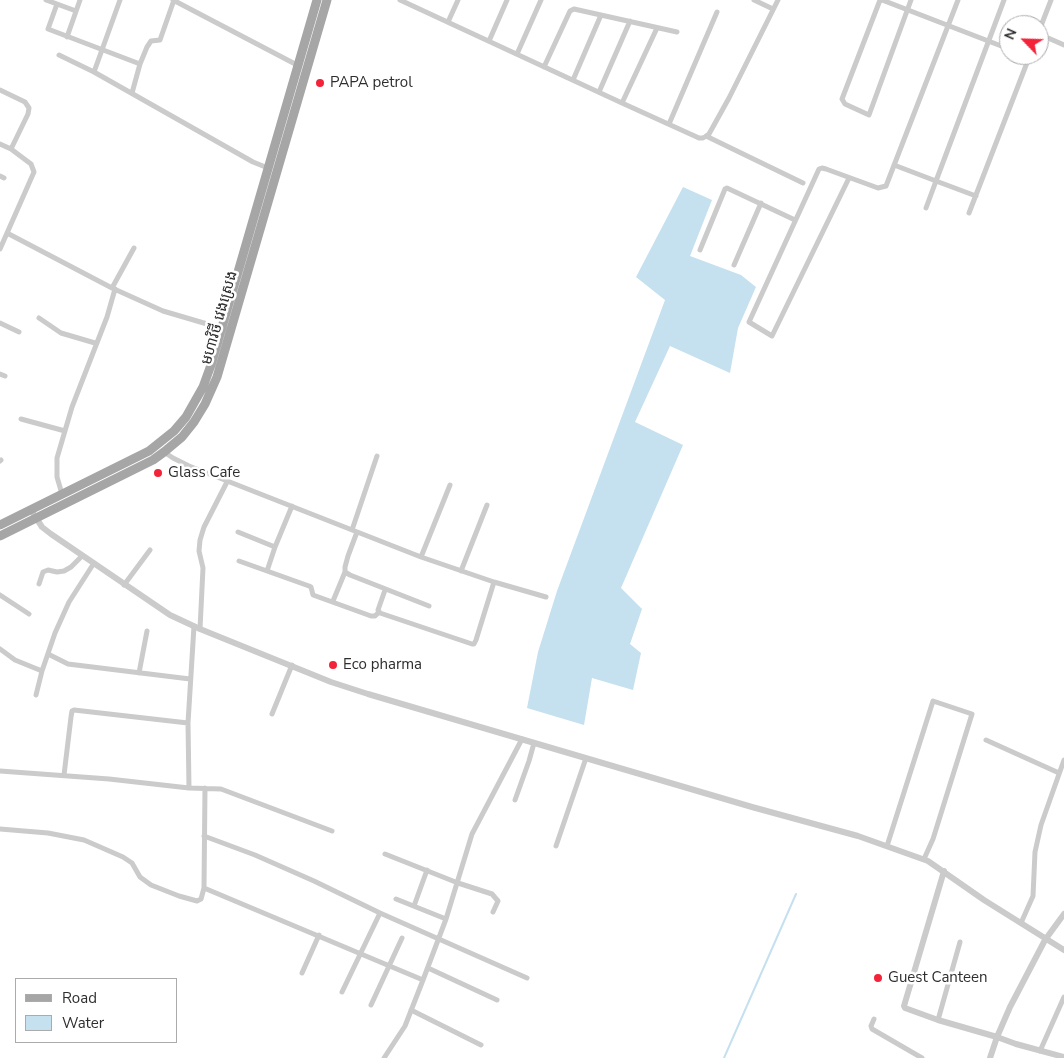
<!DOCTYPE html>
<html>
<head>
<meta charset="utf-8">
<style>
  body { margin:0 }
  #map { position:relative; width:1064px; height:1058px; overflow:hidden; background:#fff; font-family:"Nunito Sans",sans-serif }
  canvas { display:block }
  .legend { position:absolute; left:15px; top:978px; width:162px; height:65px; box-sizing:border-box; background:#fff; border:1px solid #ababab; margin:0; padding:6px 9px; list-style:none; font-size:15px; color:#2e2e2e }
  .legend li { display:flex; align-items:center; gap:10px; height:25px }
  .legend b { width:25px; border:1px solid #ababab }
  .north { position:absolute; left:999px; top:15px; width:50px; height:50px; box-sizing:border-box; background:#fff; border:1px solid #ababab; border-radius:50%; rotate:294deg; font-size:14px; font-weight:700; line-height:20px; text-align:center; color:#2e2e2e }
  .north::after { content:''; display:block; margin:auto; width:18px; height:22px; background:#f32339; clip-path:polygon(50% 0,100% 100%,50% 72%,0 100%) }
</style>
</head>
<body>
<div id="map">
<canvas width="1064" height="1058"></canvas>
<ul class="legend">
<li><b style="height:6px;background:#a6a6a6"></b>Road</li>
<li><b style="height:14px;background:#c5e0ee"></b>Water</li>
</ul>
<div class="north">N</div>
</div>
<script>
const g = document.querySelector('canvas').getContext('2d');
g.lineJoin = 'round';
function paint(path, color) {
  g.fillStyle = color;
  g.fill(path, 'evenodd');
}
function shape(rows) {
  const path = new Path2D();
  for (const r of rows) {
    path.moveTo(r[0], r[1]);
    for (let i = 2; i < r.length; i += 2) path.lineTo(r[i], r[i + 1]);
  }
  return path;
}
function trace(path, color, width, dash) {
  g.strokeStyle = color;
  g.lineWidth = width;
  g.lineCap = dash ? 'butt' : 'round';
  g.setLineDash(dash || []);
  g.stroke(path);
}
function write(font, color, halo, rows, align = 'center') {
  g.font = font + ' "Nunito Sans","Noto Sans Khmer",sans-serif';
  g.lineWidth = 5;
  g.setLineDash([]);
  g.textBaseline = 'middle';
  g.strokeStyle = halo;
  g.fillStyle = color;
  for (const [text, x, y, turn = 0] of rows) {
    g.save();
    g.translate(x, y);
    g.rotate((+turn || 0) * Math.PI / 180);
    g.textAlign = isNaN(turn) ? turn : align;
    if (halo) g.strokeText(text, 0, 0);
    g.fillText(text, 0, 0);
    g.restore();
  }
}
const water = shape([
  [683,187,712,200,690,256,741,275,756,287,738,328,730,373,670,346,635,422,683,445,621,588,642,609,630,644,641,653,633,690,592,678,584,725,527,708,538,652,557,591,665,300,636,277]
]);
const stream = shape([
  [724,1058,796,894]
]);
const minor = shape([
  [46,0,76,11],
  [173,0,299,66],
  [400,0,622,103,699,138,703,138,709,134,729,98,778,0],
  [754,0,773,9],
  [880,0,842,99,845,104,869,115,911,0],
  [882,0,1009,49],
  [57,4,48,29,140,64],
  [448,22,458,0],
  [1039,31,1051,0],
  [1039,34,1064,45],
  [67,37,80,0],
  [489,41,507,0],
  [517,54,541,0],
  [59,55,94,72,253,162,268,168],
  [544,67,570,11,574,9,677,32],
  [94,72,120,0],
  [573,80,601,15],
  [0,90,25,102,29,108,28,114,11,149],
  [599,92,630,21],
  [132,93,140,64,147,47,151,41,160,40,174,0],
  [622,103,657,28],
  [669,124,717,12],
  [706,136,803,183],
  [0,144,11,149,31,164,34,172,0,249],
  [894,165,936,181,926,208],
  [0,176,4,178],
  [849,178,772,336,749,322,819,169,822,168,826,169,878,188,886,186,958,0],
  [976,196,936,181,1004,0],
  [969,213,1030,55],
  [7,233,112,288,163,311,231,331],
  [700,250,725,189,727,188,795,220],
  [734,265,761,203],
  [112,288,134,248],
  [39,318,61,333,95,343],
  [0,323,19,332],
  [0,374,5,376],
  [21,419,65,431],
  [164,452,173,458,189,466,421,557,494,582,546,597],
  [0,461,1,460],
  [62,494,57,477,57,458,72,407,107,317,115,289],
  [352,530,377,456],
  [238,532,275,547],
  [357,532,348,556,345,567,345,572,350,575,429,606],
  [421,557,450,485],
  [239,561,309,586,311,587,313,595,371,616,375,616,379,612],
  [267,571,275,547,292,506],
  [461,571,487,505],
  [39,584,43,572,48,570,57,572,64,571,71,567,82,556],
  [124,585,150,550],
  [385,590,378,610,380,613,472,644,474,644,476,640,494,582],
  [0,595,29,614],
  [333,601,345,572],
  [200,629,203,568,199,551,200,540,204,527,228,480],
  [0,649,15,660,42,671],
  [48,654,68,664,190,679],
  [139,673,147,631],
  [36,695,42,671,55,633,69,602,94,563],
  [272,714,292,665],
  [986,740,1059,773],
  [0,771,109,779,189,788,221,789,332,831],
  [64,775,71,717,72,711,74,710,188,723],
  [189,788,188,723,194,626],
  [515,800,529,761,534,743],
  [0,829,48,833,84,840,123,857,132,863,140,877,151,885,179,896,197,901,201,899,204,888,423,980],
  [204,836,255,855,314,881,380,913,527,978],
  [556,846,586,758],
  [887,846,933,701,972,714,933,839,924,859],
  [385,854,458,883,492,894,498,901,493,912],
  [204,888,205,788],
  [396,899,446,919],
  [414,906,427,870],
  [1021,923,1033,896,1035,852,1041,825,1064,760],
  [428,968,497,1000],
  [302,973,319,935],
  [342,992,380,913],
  [371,1005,402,938],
  [411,1010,481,1045],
  [874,1019,871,1026,872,1029,922,1058],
  [938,1020,960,942],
  [1040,1051,1064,997],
  [384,1058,405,1026,423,980,446,919,472,834,522,739]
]);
const tertiary = shape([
  [31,510,42,527,51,534,170,615,200,629,331,682,368,694,752,807,858,836,928,861,984,900,1064,950],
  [944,871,904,1006,905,1008,938,1020,997,1037,1016,1044,1064,1057],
  [990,1058,997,1037,1010,1007,1045,940,1064,914]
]);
const primary = shape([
  [0,525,149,451,174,431,186,417,203,387,211,365,317,0],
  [0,536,153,460,164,452,182,437,194,422,205,404,217,377,327,0]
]);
const markers = [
  [320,83,5,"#f32339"],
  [158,473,5,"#f32339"],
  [333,665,5,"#f32339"],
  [878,978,5,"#f32339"]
];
const poiNames = [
  ["PAPA petrol",330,83],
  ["Glass Cafe",168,473],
  ["Eco pharma",343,665],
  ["Guest Canteen",888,978]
];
const streetNames = [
  ["មហាវិថី វេងស្រេង",220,318,-74]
];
paint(water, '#c5e0ee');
trace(stream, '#c5e0ee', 2);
trace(minor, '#cbcbcb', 5);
trace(tertiary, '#cbcbcb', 6);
trace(primary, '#a6a6a6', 9);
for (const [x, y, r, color] of markers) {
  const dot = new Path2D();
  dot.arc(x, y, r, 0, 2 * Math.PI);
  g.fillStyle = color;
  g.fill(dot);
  trace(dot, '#fff', 2);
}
write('15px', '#2e2e2e', '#fff', poiNames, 'left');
write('15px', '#2e2e2e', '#fff', streetNames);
</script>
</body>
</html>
